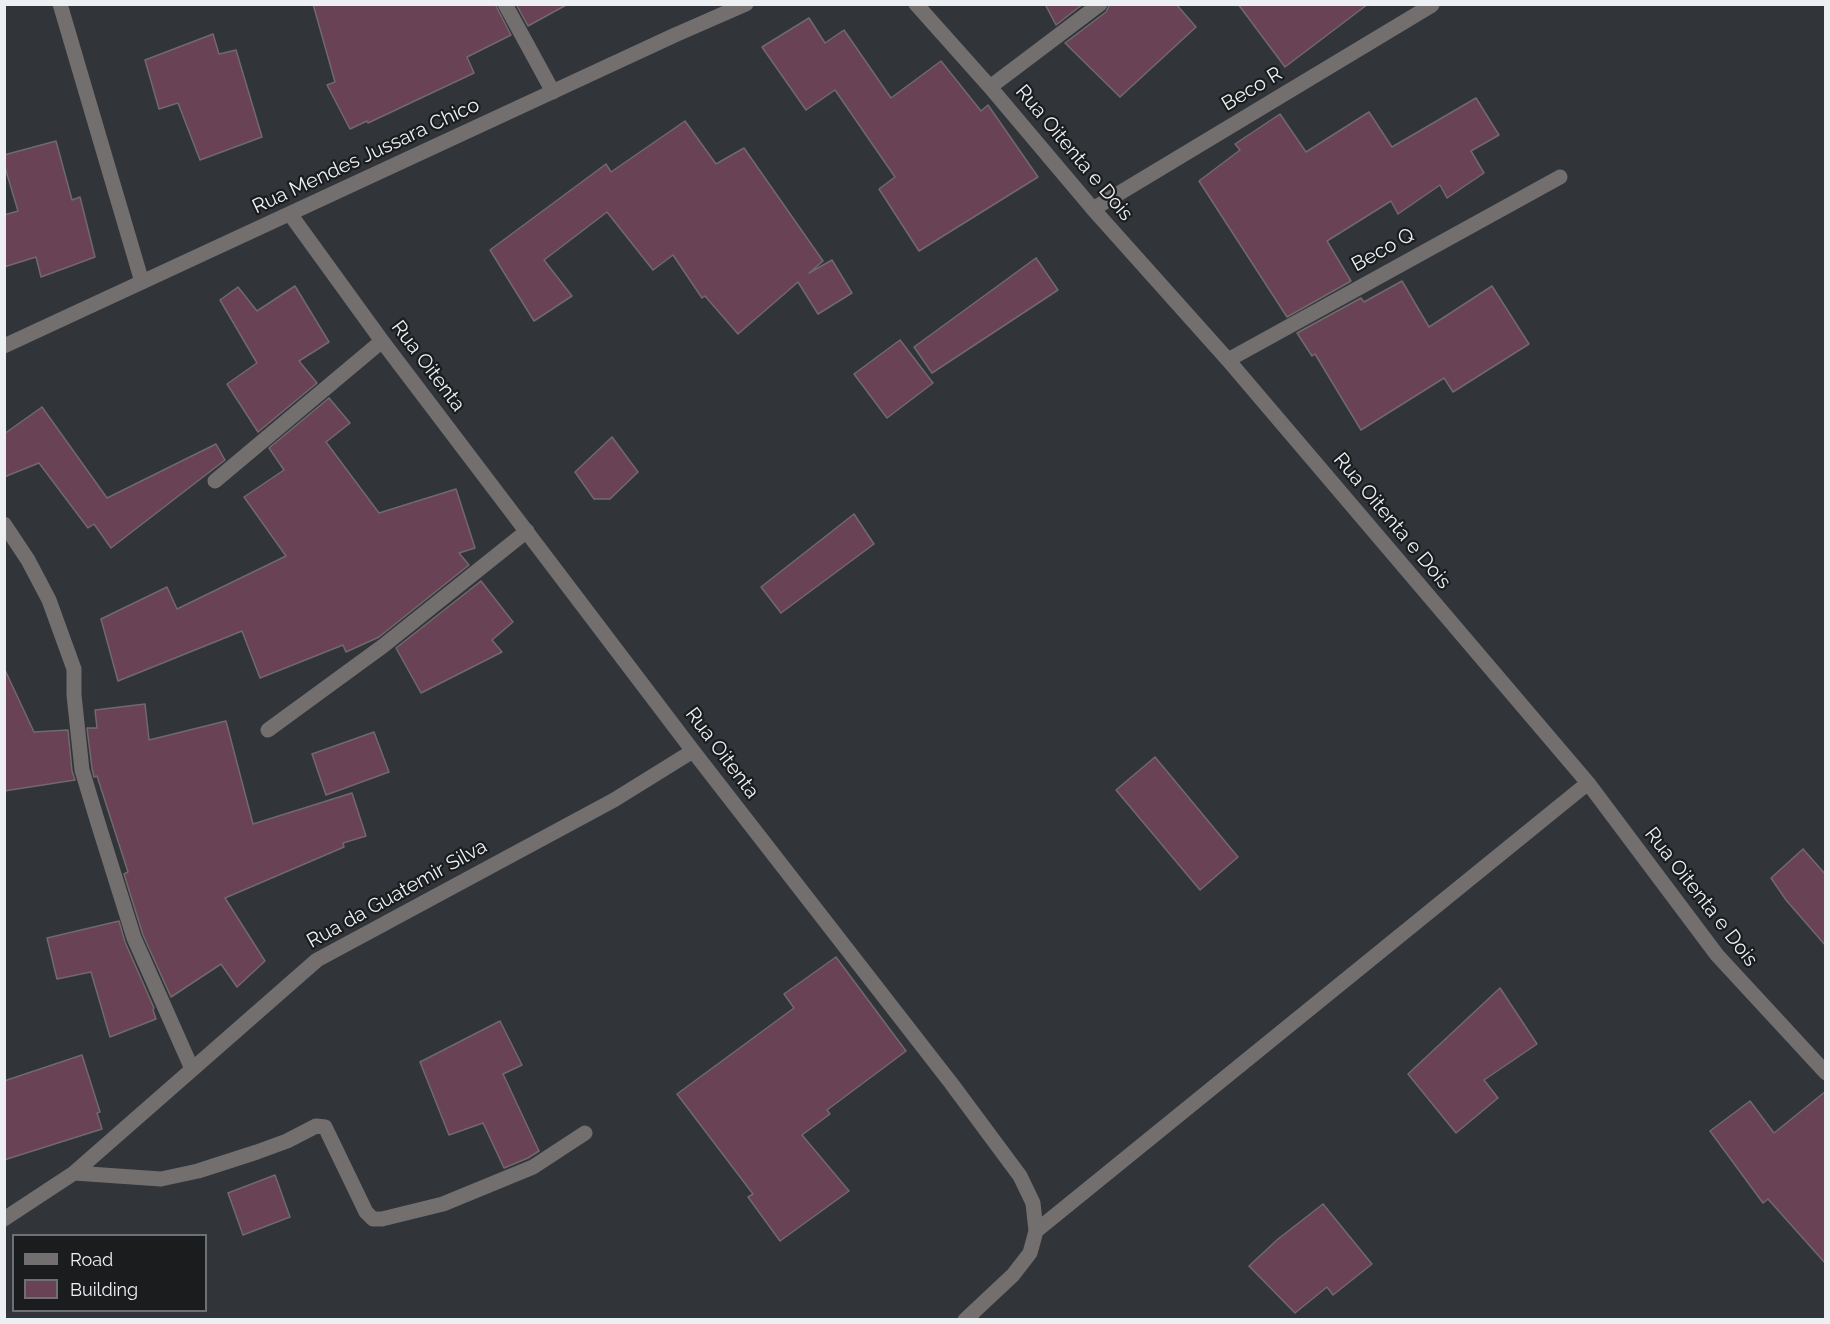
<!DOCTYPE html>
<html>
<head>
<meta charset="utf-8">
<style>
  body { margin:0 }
  #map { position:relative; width:1830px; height:1324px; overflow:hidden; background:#31353a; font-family:Raleway,sans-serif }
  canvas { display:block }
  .frame { position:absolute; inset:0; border:6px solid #edf0f3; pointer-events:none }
  .legend { position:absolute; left:12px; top:1234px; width:195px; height:78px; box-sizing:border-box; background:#1a1c1e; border:2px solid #6e7173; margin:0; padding:8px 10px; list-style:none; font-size:18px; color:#edf0f3 }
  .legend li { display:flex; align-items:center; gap:12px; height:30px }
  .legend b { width:30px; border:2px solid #6e7173 }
</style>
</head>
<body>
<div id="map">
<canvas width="1830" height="1324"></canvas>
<div class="frame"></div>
<ul class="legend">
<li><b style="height:8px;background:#736f6f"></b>Road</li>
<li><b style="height:16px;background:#694255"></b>Building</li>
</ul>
</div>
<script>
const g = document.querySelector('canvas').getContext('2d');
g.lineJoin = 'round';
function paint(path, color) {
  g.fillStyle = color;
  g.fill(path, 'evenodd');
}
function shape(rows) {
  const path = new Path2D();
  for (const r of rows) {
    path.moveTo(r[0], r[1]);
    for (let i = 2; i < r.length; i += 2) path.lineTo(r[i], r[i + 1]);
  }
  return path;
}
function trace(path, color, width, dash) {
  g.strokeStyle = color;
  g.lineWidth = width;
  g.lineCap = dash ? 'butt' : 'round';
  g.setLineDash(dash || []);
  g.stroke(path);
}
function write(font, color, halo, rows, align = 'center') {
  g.font = font + ' Raleway,sans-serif';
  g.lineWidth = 4.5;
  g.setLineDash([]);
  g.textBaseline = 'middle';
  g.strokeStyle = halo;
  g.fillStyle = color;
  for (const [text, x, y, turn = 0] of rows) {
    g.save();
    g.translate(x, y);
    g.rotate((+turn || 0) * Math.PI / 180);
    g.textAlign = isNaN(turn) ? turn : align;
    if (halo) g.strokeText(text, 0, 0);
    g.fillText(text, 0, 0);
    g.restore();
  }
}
const building = shape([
  [313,4,495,4,511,35,467,57,474,73,368,123,367,121,350,129,327,85,335,82,313,4],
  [516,4,568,4,528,26,516,4],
  [1045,4,1083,4,1056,25,1045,4],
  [1110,4,1176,4,1196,27,1120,97,1065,43,1106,12,1110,4],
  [1238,4,1368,4,1285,67,1238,4],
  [809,18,825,43,844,30,891,98,941,61,981,111,988,105,1038,177,919,251,879,189,895,177,835,90,806,110,762,47,809,18],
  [213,34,219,54,236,50,262,137,200,160,178,103,159,109,145,60,213,34],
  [1476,98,1499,135,1471,151,1484,173,1447,198,1440,185,1398,214,1391,201,1327,241,1351,281,1287,317,1199,181,1240,150,1235,144,1280,114,1306,152,1369,112,1392,147,1476,98],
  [685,121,716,164,744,148,823,261,809,273,832,260,852,293,818,314,798,282,738,334,705,296,702,298,673,255,653,270,607,212,544,260,572,296,534,321,490,250,606,164,611,172,685,121],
  [56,141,72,200,80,197,95,257,41,277,36,257,4,267,4,215,18,211,4,164,4,155,56,141],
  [1036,258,1058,290,932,373,914,347,1036,258],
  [1402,281,1429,327,1492,286,1529,344,1453,392,1444,378,1361,430,1315,354,1312,356,1297,333,1361,298,1364,302,1402,281],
  [295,286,329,342,299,361,317,383,258,432,227,384,257,363,220,300,238,287,257,311,295,286],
  [900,340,933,383,887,418,854,374,900,340],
  [329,398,350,423,326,442,379,513,456,489,475,548,459,553,469,565,379,637,346,652,343,645,260,678,242,631,118,681,101,619,167,587,177,609,286,556,244,497,284,470,269,448,329,398],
  [42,407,107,498,216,444,225,460,111,548,94,524,88,528,39,463,4,477,4,434,42,407],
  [612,437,638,472,610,499,594,499,575,472,612,437],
  [854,514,874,544,781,613,761,587,854,514],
  [481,581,513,622,492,640,502,652,421,693,396,648,481,581],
  [4,668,34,732,68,730,72,771,75,780,4,791,4,668],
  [145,704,149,740,226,721,253,824,352,793,366,836,343,843,344,847,225,898,265,961,237,987,221,964,171,997,143,935,124,874,128,872,97,776,94,777,92,768,87,728,97,728,95,710,145,704],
  [374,732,389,772,326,795,312,754,374,732],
  [1155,757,1238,857,1200,890,1116,790,1155,757],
  [1803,849,1826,875,1826,946,1786,900,1771,878,1803,849],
  [119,921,125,942,154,1008,153,1010,156,1019,110,1037,91,972,57,979,47,938,119,921],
  [836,957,906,1051,827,1110,830,1114,802,1135,849,1191,780,1241,748,1197,753,1194,677,1094,794,1008,784,994,836,957],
  [1500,988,1537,1044,1484,1080,1498,1098,1456,1133,1408,1074,1500,988],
  [500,1021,522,1065,503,1074,539,1151,528,1158,504,1168,483,1123,449,1135,420,1062,500,1021],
  [82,1055,100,1112,97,1113,102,1129,4,1160,4,1081,82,1055],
  [1826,1091,1826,1264,1768,1199,1763,1203,1710,1131,1750,1101,1774,1133,1826,1091],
  [275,1175,290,1217,243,1235,228,1193,275,1175],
  [1323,1204,1372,1264,1333,1295,1327,1287,1295,1313,1249,1266,1278,1239,1323,1204]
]);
const minor = shape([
  [60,4,142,282],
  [505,4,553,92],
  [916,4,990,87,1093,209,1228,360,1588,783,1717,955,1826,1073],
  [990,87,1100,4],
  [1093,209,1432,5],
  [290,214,382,341,693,751,951,1083,1020,1176,1033,1203,1036,1231,1030,1253,1013,1275,965,1320],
  [4,346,675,35,746,4],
  [1228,360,1560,177],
  [215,481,382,341],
  [4,524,28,560,49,600,74,669,74,695,82,770,98,823,134,938,192,1069],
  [268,730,383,646,527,531],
  [74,1173,161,1179,198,1171,257,1152,287,1141,316,1126,325,1127,366,1212,373,1219,382,1219,443,1204,533,1167,585,1133],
  [4,1219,74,1173,317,960,614,800,693,751],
  [1036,1231,1588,783]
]);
const streetNames = [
  ["Beco R",1252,89,-31],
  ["Rua Oitenta e Dois",1074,153,50],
  ["Rua Mendes Jussara Chico",366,156,-25],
  ["Beco Q",1383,250,-29],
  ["Rua Oitenta",428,366,53],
  ["Rua Oitenta e Dois",1392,521,50],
  ["Rua Oitenta",722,753,53],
  ["Rua da Guatemir Silva",397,894,-29],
  ["Rua Oitenta e Dois",1701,897,52]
];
paint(building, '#694255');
trace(building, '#71696c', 1.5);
trace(minor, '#736f6f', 15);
write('20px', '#edf0f3', '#1a1c1e', streetNames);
</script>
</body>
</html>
